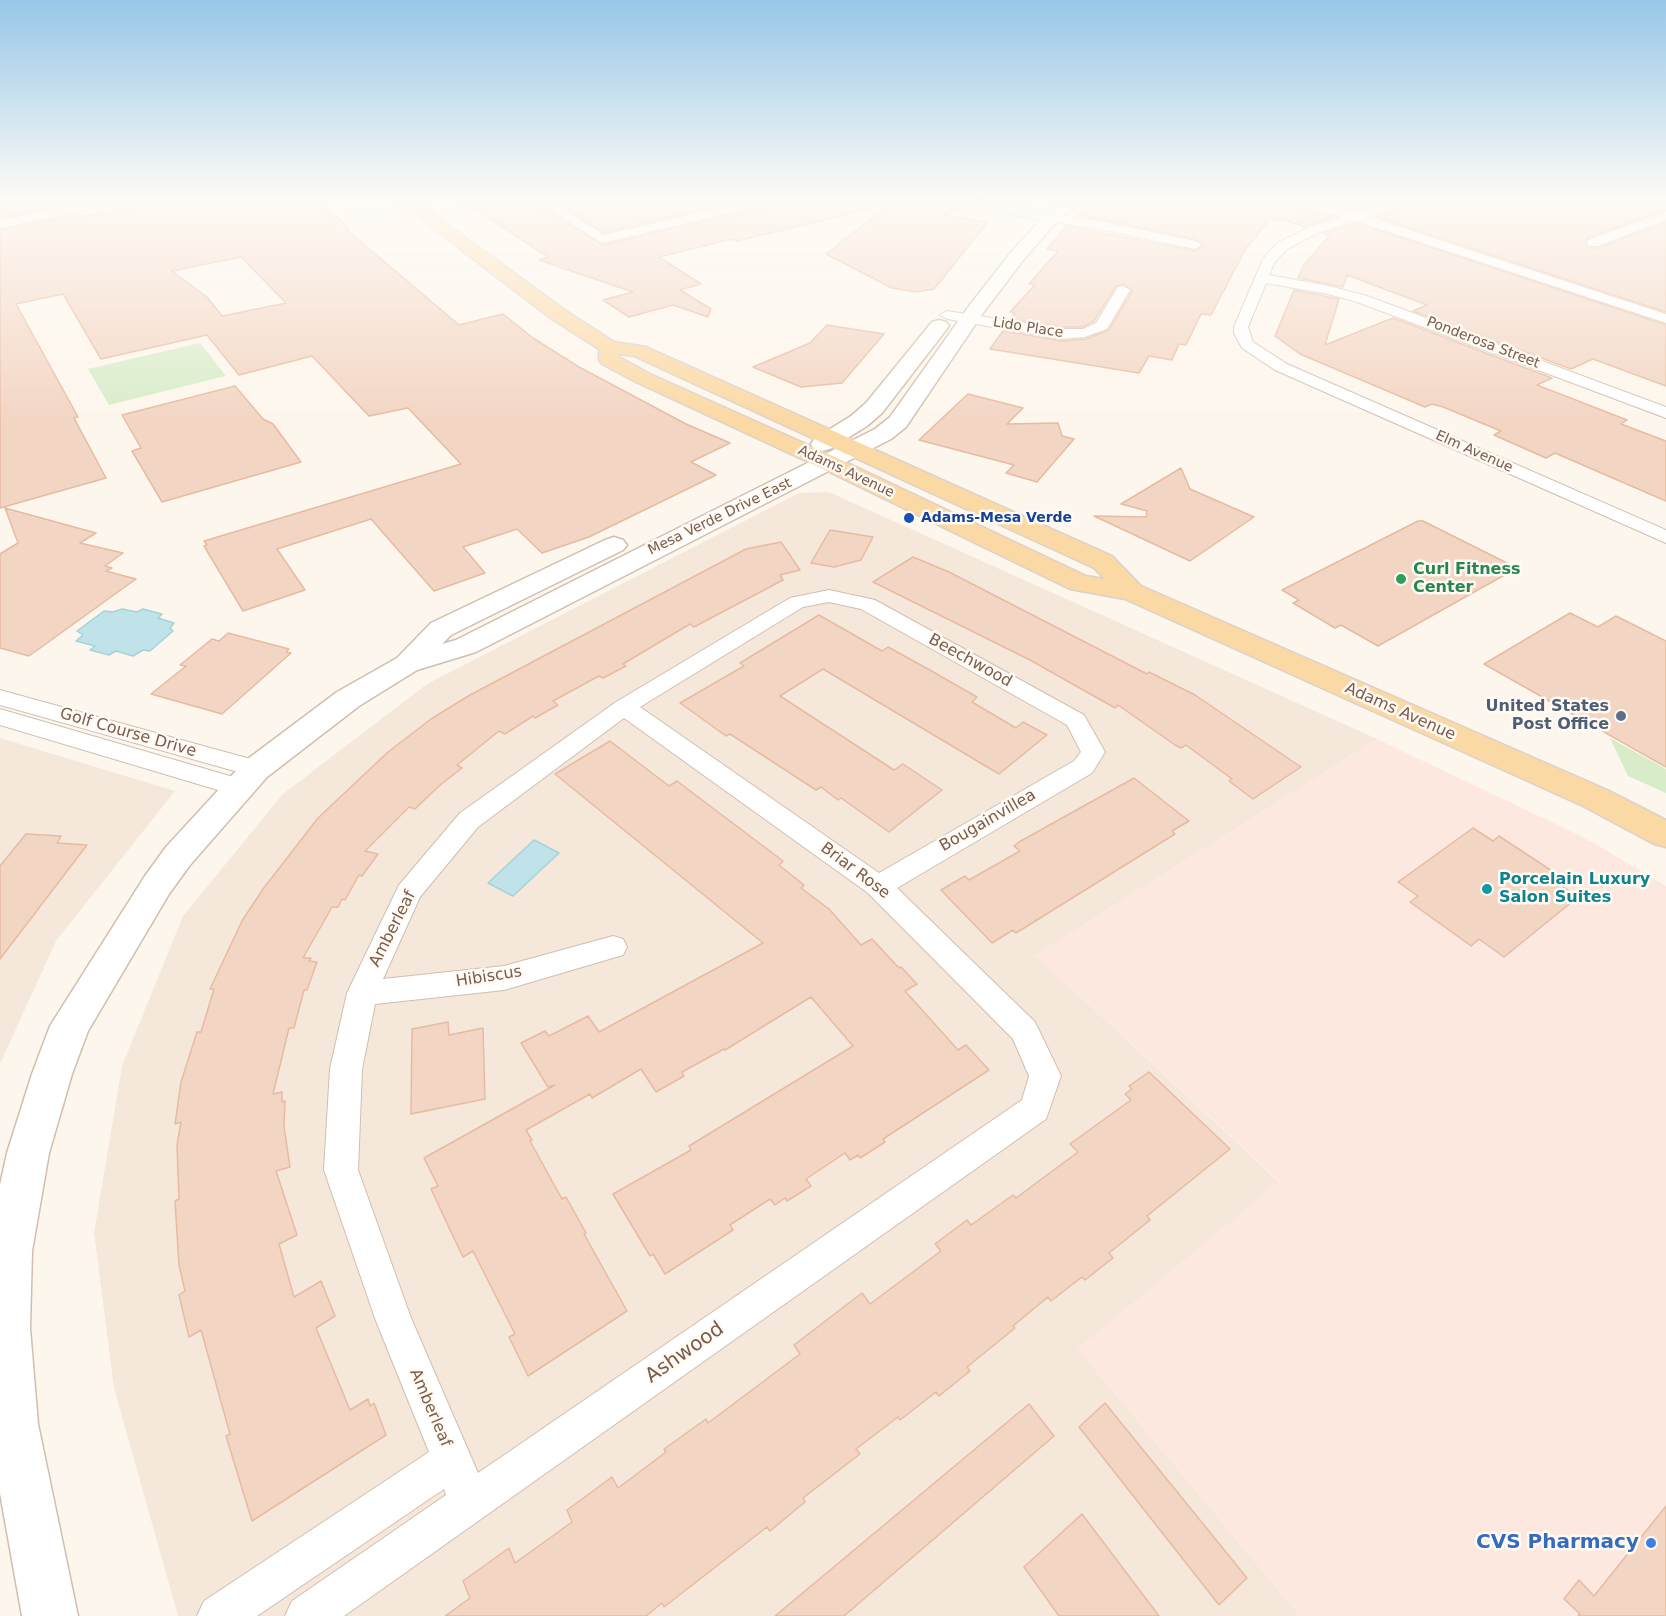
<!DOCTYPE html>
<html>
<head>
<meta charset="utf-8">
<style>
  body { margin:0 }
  canvas { display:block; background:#fdf6ec }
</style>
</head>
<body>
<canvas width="1666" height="1616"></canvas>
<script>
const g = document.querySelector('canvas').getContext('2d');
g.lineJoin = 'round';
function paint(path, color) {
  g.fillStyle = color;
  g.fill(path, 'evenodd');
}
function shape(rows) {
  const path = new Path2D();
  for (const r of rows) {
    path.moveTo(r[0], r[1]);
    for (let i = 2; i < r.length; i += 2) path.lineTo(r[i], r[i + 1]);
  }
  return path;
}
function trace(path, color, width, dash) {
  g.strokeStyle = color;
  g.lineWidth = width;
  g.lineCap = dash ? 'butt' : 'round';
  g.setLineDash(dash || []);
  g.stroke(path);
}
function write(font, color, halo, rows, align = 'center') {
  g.font = font + ' "DejaVu Sans",sans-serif';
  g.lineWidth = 5;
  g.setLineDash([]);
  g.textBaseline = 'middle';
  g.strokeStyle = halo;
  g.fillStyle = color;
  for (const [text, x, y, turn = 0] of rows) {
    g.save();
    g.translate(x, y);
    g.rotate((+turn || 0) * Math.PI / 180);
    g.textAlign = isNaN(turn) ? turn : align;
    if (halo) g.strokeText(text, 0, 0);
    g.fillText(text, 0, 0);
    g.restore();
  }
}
const residential = shape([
  [829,492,1377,739,1036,955,1279,1182,1078,1349,1300,1616,178,1616,114,1388,94,1233,122,1066,183,916,283,794,427,684,799,493],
  [0,738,175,791,56,941,0,1064]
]);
const commercial = shape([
  [1377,739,1585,838,1666,886,1666,1616,1300,1616,1078,1349,1279,1181,1036,955]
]);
const green = shape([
  [200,343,226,376,109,405,88,369],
  [1610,738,1666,769,1666,793,1628,776]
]);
const water = shape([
  [122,609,137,612,143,609,162,614,158,618,174,623,170,628,173,631,150,651,143,650,133,656,116,651,109,655,90,650,95,646,76,641,83,635,77,631,104,611,113,612,122,609],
  [534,840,559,853,513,896,488,883,534,840]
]);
const building = shape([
  [0,197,52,197,63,205,0,218,0,197],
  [185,197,314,197,350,229,347,230,459,325,503,314,533,338,579,367,686,424,730,443,691,462,716,475,589,537,542,553,517,529,463,547,485,573,434,591,371,519,277,549,305,590,243,611,204,546,207,545,204,541,461,464,408,408,369,416,312,356,239,375,207,335,101,359,63,294,16,304,78,417,74,418,106,478,0,508,0,230,76,215,78,217,185,197],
  [241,257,286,303,222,316,207,297,172,271,241,257],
  [457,197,527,197,603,245,785,202,788,197,881,197,882,206,737,241,732,239,659,257,701,284,680,290,711,309,708,317,673,305,629,317,603,300,633,292,539,260,548,257,457,197],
  [548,197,754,197,604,233,548,197],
  [898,197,934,197,962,208,944,215,988,222,934,289,916,292,892,288,826,254,898,197],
  [1099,197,1272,197,1275,202,1334,217,1304,227,1282,219,1279,221,1270,219,1245,250,1211,315,1201,314,1186,345,1179,344,1172,360,1149,356,1139,373,990,349,1003,331,1062,341,1086,339,1109,330,1132,291,1124,284,1116,286,1094,321,1083,327,1062,327,1011,319,1015,313,1010,312,1035,285,1029,284,1058,251,1047,249,1067,226,1195,251,1204,246,1195,239,1078,215,1099,197],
  [1304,197,1396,197,1355,211,1304,197],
  [1425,197,1648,197,1666,202,1666,210,1587,238,1585,242,1587,248,1599,248,1666,222,1666,312,1376,217,1425,197],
  [1356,223,1666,325,1666,386,1593,359,1571,369,1413,311,1427,305,1347,275,1343,287,1298,278,1303,266,1329,236,1323,234,1356,223],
  [1294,290,1339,299,1325,345,1393,318,1552,378,1537,385,1627,420,1621,424,1666,441,1666,501,1555,453,1546,458,1494,435,1501,431,1443,407,1432,404,1425,407,1300,354,1275,336,1294,290],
  [827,325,884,334,842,383,801,387,753,367,810,343,827,325],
  [235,386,263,419,273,424,301,462,162,502,132,451,141,448,122,415,235,386],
  [968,394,1023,408,1007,424,1058,423,1062,436,1074,439,1037,482,1006,473,1014,465,919,440,968,394],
  [1181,468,1190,489,1254,517,1190,561,1094,516,1146,517,1147,511,1121,504,1181,468],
  [5,508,96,533,80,543,123,553,105,566,112,568,106,571,136,579,29,656,0,648,0,554,18,543,5,508],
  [1418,521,1423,521,1517,568,1378,646,1341,625,1335,628,1293,603,1299,600,1282,590,1418,521],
  [830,530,873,537,861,560,834,567,811,563,830,530],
  [781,542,800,570,780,575,783,580,694,627,690,624,623,664,626,666,603,678,599,676,553,701,558,705,535,718,533,716,505,734,499,731,457,765,462,768,439,786,415,809,409,807,365,851,378,854,362,876,359,875,345,900,342,899,338,907,332,907,303,958,311,958,309,961,317,962,307,990,304,990,294,1028,289,1028,273,1094,282,1092,282,1102,285,1101,284,1126,290,1167,276,1171,297,1235,279,1244,294,1297,321,1281,335,1316,316,1328,350,1410,368,1399,370,1406,374,1403,386,1435,252,1521,226,1436,230,1434,201,1330,189,1337,179,1295,185,1291,179,1265,175,1201,179,1199,177,1145,181,1122,175,1124,181,1082,197,1032,201,1032,214,989,210,989,242,921,263,889,318,818,388,752,431,719,470,695,746,549,781,542],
  [913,557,949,572,1147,674,1149,672,1195,695,1301,767,1253,799,1229,781,1232,779,1186,745,1181,748,1175,745,1118,705,1115,708,1030,660,873,582,913,557],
  [1570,613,1598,627,1616,616,1666,641,1666,767,1484,664,1570,613],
  [819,615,882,651,888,647,928,669,977,697,972,702,1016,728,1023,722,1047,735,999,774,823,669,780,696,894,770,903,764,942,790,889,832,841,798,838,800,821,787,816,790,730,734,726,736,680,703,744,666,740,663,819,615],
  [228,633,289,649,286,652,291,653,222,714,151,694,186,666,180,665,212,639,219,641,228,633],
  [610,741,669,786,677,781,783,861,779,865,804,885,801,888,829,909,861,945,872,939,899,968,901,967,917,984,905,991,958,1050,966,1045,989,1070,883,1139,885,1142,860,1158,858,1155,850,1160,845,1153,806,1179,811,1186,787,1201,785,1198,775,1205,770,1199,730,1225,733,1230,665,1274,653,1254,650,1256,613,1194,691,1150,689,1146,853,1046,811,997,725,1050,724,1049,682,1072,684,1076,656,1092,641,1069,592,1098,590,1094,526,1130,532,1140,530,1141,562,1199,566,1197,586,1233,584,1234,627,1311,528,1376,509,1337,515,1334,473,1251,463,1257,451,1232,431,1189,438,1186,424,1158,555,1085,548,1087,521,1043,545,1031,549,1036,588,1016,599,1032,763,943,555,774,610,741],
  [1134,778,1189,821,1172,831,1175,834,1016,933,1013,930,992,943,941,890,965,876,969,880,1020,851,1014,846,1019,842,1134,778],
  [1473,828,1493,841,1499,836,1561,877,1555,881,1578,897,1504,957,1479,939,1471,946,1410,902,1418,896,1398,882,1473,828],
  [26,834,61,836,57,843,87,845,0,959,0,866,26,834],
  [448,1022,449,1035,483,1028,485,1099,411,1114,412,1029,448,1022],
  [1149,1072,1230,1149,1147,1216,1150,1220,1109,1253,1113,1258,1085,1280,1082,1277,1051,1301,1048,1297,1013,1326,1015,1328,967,1367,970,1371,939,1396,936,1392,900,1420,898,1417,856,1449,860,1454,803,1498,805,1502,770,1531,767,1527,664,1607,662,1603,646,1616,445,1616,470,1598,463,1581,509,1548,515,1563,572,1522,567,1510,612,1477,618,1488,666,1452,664,1449,706,1419,708,1423,800,1354,794,1345,862,1293,870,1304,941,1251,935,1244,967,1220,971,1225,1013,1195,1016,1198,1078,1152,1070,1144,1131,1100,1125,1094,1132,1089,1129,1086,1149,1072],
  [1105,1403,1247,1578,1219,1605,1079,1427,1105,1403],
  [1029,1404,1054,1436,844,1616,775,1616,1029,1404],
  [1666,1506,1666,1616,1578,1616,1580,1614,1564,1599,1579,1580,1594,1596,1666,1506],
  [1082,1514,1159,1616,1059,1616,1024,1567,1082,1514]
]);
const minor = shape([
  [113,197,137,197,131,201,0,228,0,220,113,197],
  [529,197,544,197,604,235,764,197,786,197,784,200,602,243,529,197],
  [936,197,957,197,1104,222,1195,241,1202,245,1195,249,1104,230,966,207,936,197],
  [1274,197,1295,197,1355,213,1404,197,1423,197,1369,217,1666,314,1666,323,1356,221,1318,233,1287,249,1274,263,1269,275,1329,286,1367,296,1666,407,1666,418,1357,302,1328,294,1266,283,1248,327,1253,342,1287,364,1666,530,1666,543,1275,370,1242,348,1234,333,1234,327,1263,259,1277,243,1310,227,1342,217,1276,200,1274,197],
  [1666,212,1666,220,1598,246,1588,246,1587,243,1588,240,1666,212],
  [1123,286,1130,290,1107,329,1085,337,1062,339,947,319,940,315,947,311,1062,329,1083,329,1096,323,1118,287,1123,286],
  [829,590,875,600,1084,715,1105,752,1092,773,897,888,1035,1022,1061,1076,1046,1119,344,1616,285,1616,292,1601,446,1495,444,1489,257,1616,197,1616,204,1601,429,1452,376,1321,324,1170,330,1069,347,993,399,885,460,813,616,702,790,598,829,590],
  [829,602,861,609,1067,725,1081,752,1074,761,879,873,640,707,803,607,829,602],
  [624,718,868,893,1013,1039,1029,1076,1022,1100,478,1473,411,1318,358,1170,362,1069,375,1004,504,990,623,955,627,947,623,939,613,936,504,966,383,979,420,897,478,827,624,718],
  [0,690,265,763,268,769,265,775,256,777,0,705,0,690],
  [0,709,247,781,251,787,247,793,238,796,0,725,0,709]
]);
const tertiary = shape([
  [1066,197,1084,197,1058,220,1024,259,983,313,906,427,891,439,476,652,417,670,359,706,267,777,190,865,169,894,88,1031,72,1074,49,1153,32,1251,30,1328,38,1424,78,1616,22,1616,0,1493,0,1185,7,1153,32,1074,50,1026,145,876,166,847,245,761,337,692,397,658,431,623,605,540,614,537,623,540,627,545,623,550,451,635,442,644,456,640,875,429,890,417,969,306,1012,251,1046,214,1066,197],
  [939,320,946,322,949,326,882,413,867,426,830,449,822,451,814,449,811,444,814,439,851,416,866,403,932,322,939,320]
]);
const primary = shape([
  [392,197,410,197,566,311,614,342,646,347,1112,556,1141,586,1607,790,1666,820,1666,847,1654,844,1583,806,1125,599,1070,589,821,468,636,382,602,364,599,360,599,349,552,319,392,197],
  [619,354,634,356,1094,568,1105,579,1086,576,837,458,650,374,619,357,619,354]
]);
const markers = [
  [909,518,6,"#1a4fb4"],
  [1401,579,6,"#2e9e5b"],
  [1621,716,6,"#5c6f8a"],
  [1487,889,6,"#0f9aa8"],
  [1651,1543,6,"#3f7fe0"]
];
const farStreetnames = [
  ["Lido Place",1028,328,9],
  ["Ponderosa Street",1483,343,21],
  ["Elm Avenue",1474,452,24],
  ["Adams Avenue",846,472,25],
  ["Mesa Verde Drive East",720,517,-26]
];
const farTransitnames = [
  ["Adams-Mesa Verde",921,518]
];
const leisureNames = [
  ["Curl Fitness",1413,570],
  ["Center",1413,588]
];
const streetNames = [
  ["Beechwood",970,661,29],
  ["Adams Avenue",1400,712,24],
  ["Golf Course Drive",128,733,16],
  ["Bougainvillea",988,821,-30],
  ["Briar Rose",855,871,37],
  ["Amberleaf",393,929,-63],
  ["Hibiscus",489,977,-9],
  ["Amberleaf",430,1408,67]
];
const serviceNames = [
  ["United States",1609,707],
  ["Post Office",1609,725]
];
const cultureNames = [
  ["Porcelain Luxury",1499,880],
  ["Salon Suites",1499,898]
];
const nearStreetnames = [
  ["Ashwood",685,1353,-35]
];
const nearShopnames = [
  ["CVS Pharmacy",1639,1543]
];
paint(residential, '#f5e8da');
paint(commercial, '#fde8e0');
paint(green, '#d8ecc9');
paint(water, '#bfe3e8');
trace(water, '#a5d3da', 1.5);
paint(building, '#f3d5c3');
trace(building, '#e6bba3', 1.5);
trace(minor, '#d1beb0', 2);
trace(tertiary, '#d1beb0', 3);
trace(primary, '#dad1cd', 3);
paint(minor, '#fff');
paint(tertiary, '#fff');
paint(primary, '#fbd9a5');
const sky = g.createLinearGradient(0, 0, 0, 423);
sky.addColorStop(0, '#97c7e8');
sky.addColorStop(0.47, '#fefbf6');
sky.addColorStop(1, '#fefbf600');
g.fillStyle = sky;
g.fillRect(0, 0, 1666, 423);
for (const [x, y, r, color] of markers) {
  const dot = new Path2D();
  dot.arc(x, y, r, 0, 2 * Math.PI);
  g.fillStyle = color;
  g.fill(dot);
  trace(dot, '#fffaf3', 2);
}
write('14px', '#7a5c4d', '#fffaf3', farStreetnames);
write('bold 14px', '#164399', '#fffaf3', farTransitnames, 'left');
write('bold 16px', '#27864d', '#fffaf3', leisureNames, 'left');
write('16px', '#7a5c4d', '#fffaf3', streetNames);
write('bold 16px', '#4e5e75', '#fffaf3', serviceNames, 'right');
write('bold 16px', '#0d838f', '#fffaf3', cultureNames, 'left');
write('20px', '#7a5c4d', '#fffaf3', nearStreetnames);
write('bold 20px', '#366cbe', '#fffaf3', nearShopnames, 'right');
</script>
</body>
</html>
